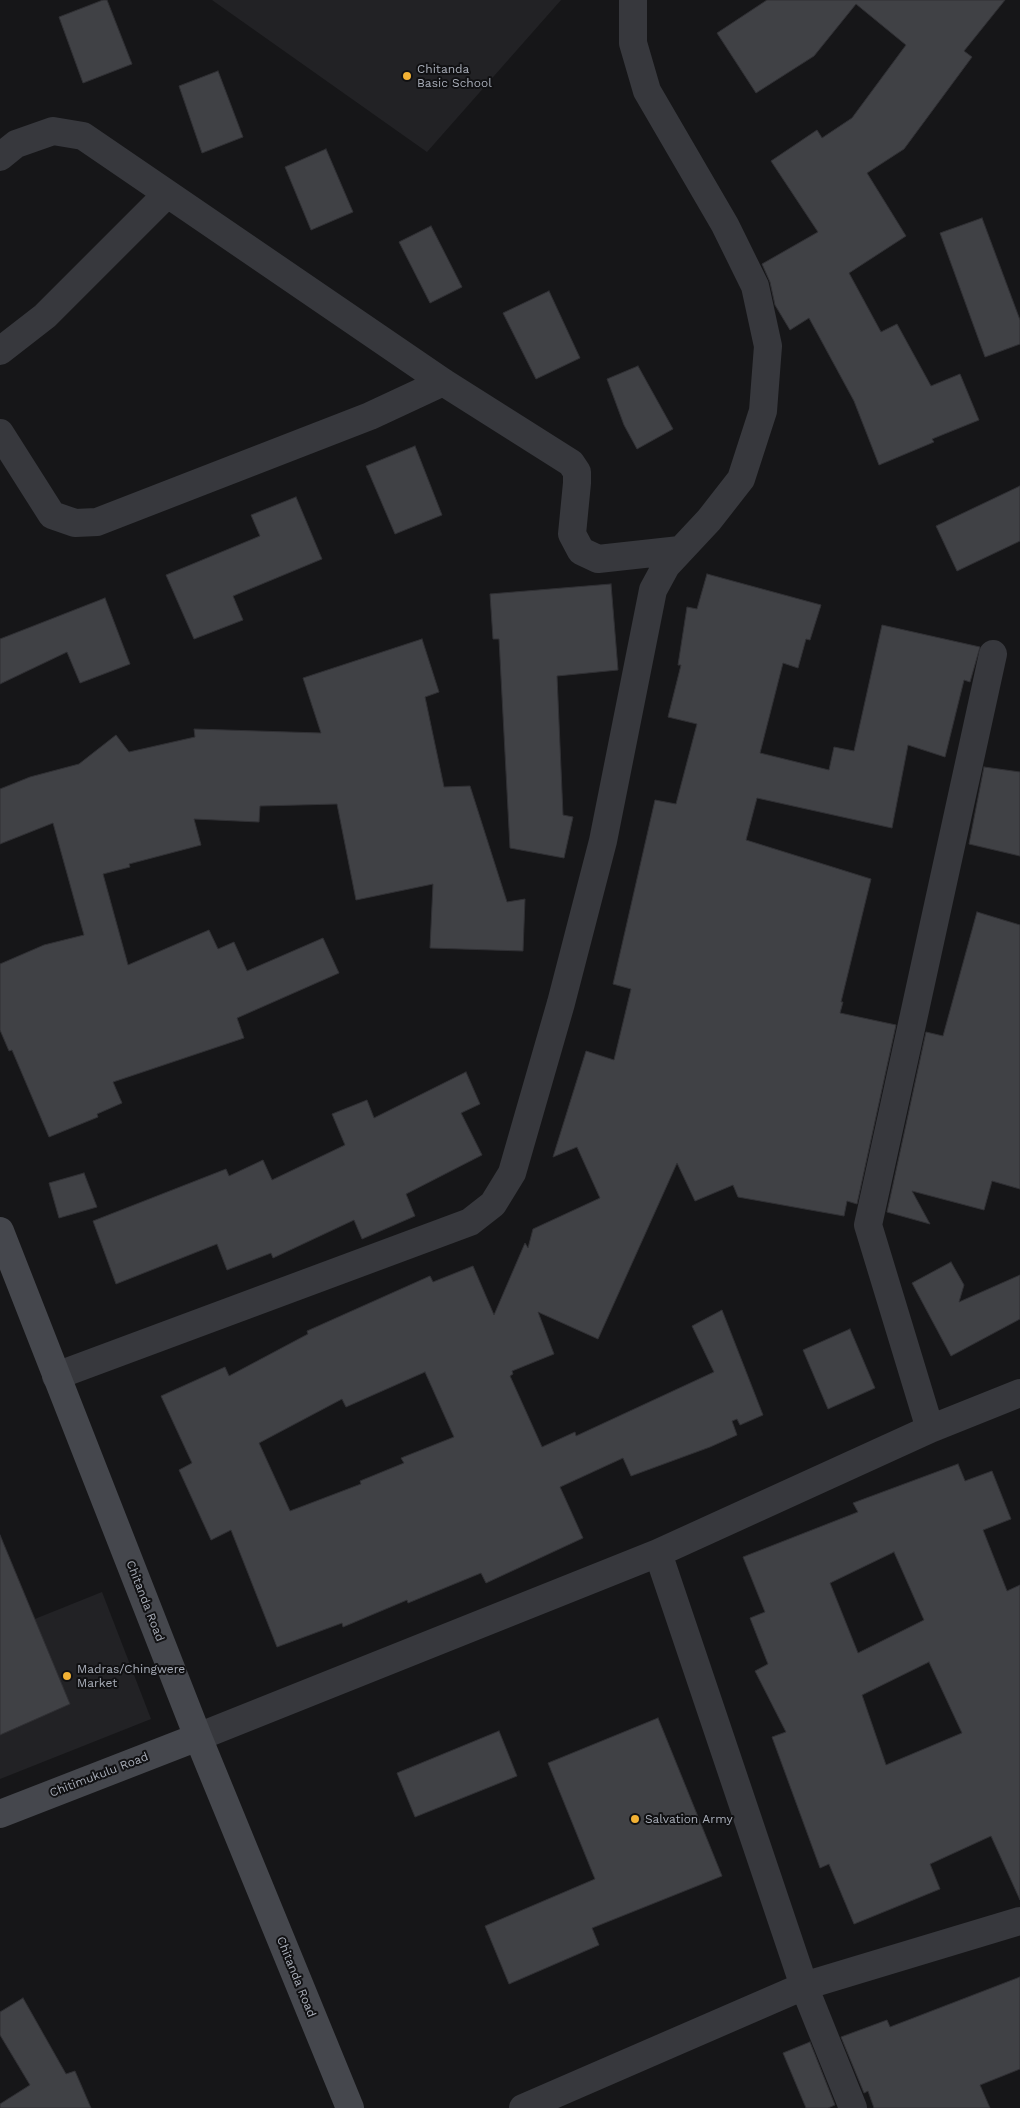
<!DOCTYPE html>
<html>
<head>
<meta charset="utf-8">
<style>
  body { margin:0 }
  canvas { display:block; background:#161618 }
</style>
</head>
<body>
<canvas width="1020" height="2108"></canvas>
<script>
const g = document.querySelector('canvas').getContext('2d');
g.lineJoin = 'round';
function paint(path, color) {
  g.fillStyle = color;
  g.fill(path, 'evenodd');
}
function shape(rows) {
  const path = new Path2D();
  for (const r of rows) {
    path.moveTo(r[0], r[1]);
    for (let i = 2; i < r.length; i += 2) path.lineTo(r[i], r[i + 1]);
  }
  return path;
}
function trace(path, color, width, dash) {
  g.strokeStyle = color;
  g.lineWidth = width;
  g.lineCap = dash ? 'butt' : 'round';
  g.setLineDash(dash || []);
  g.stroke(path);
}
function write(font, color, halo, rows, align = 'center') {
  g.font = font + ' "Work Sans",sans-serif';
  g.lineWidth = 4;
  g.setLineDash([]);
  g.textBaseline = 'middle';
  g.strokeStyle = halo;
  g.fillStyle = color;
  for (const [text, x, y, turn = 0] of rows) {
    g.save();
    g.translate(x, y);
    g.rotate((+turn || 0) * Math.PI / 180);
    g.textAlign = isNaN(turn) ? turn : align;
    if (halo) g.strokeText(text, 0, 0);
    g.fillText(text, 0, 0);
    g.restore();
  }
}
const built = shape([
  [212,0,561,0,427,152],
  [102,1592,151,1719,0,1779,0,1633]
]);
const building = shape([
  [103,0,107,0,132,64,83,83,59,17,103,0],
  [767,0,1005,0,964,51,972,57,904,149,867,173,906,236,849,273,881,332,897,324,931,386,960,374,979,420,932,439,934,442,879,465,854,401,809,318,790,330,775,305,770,282,762,264,818,232,771,161,817,130,822,138,852,118,906,45,856,4,814,56,756,93,717,33,767,0],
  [218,71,243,137,202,153,179,86,218,71],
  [326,149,353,212,311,230,285,167,326,149],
  [982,218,1020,320,1020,344,985,357,940,233,982,218],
  [431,226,462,287,430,303,399,242,431,226],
  [549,291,580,358,536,379,503,313,549,291],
  [638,366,673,429,637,449,624,425,607,379,638,366],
  [415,446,442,515,395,534,366,466,415,446],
  [1020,486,1020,541,957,571,936,526,1020,486],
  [296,497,322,559,233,596,243,620,194,639,166,575,260,536,251,515,296,497],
  [707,574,821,605,810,640,806,639,798,668,783,663,760,753,829,770,834,747,854,751,882,625,980,647,970,682,964,680,945,757,908,745,892,828,757,798,746,840,871,879,841,1002,843,1002,840,1013,896,1025,857,1204,847,1201,844,1216,738,1197,733,1185,695,1201,677,1163,598,1339,538,1312,554,1354,512,1371,513,1374,510,1376,542,1447,575,1432,576,1436,714,1372,692,1326,722,1310,763,1415,740,1425,737,1419,732,1421,737,1435,710,1447,631,1476,623,1458,560,1487,583,1538,486,1583,481,1573,408,1603,407,1600,343,1627,342,1623,277,1647,231,1530,211,1540,179,1470,192,1463,161,1396,225,1367,229,1376,308,1334,307,1331,430,1276,433,1282,473,1266,494,1315,525,1243,528,1248,533,1229,600,1198,577,1147,553,1157,586,1051,614,1060,631,989,613,984,655,800,676,804,697,724,668,717,681,665,678,665,687,607,697,609,707,574],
  [425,1372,454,1437,401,1458,404,1463,360,1481,361,1484,290,1511,259,1443,342,1399,346,1407,425,1372],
  [611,584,618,670,557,676,563,815,573,817,564,858,510,848,499,639,493,639,490,594,611,584],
  [105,598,130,664,80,683,67,652,0,684,0,639,105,598],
  [422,639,439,692,425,697,444,787,470,786,507,902,525,899,523,951,430,948,433,884,356,900,337,804,260,806,259,822,194,819,201,845,129,864,130,867,103,874,128,965,209,930,218,949,234,942,247,971,323,938,339,973,237,1018,244,1038,113,1082,122,1103,97,1114,98,1117,49,1137,12,1050,9,1051,0,1030,0,964,44,945,84,935,53,823,0,844,0,789,30,777,79,764,116,735,129,752,195,737,194,729,321,733,303,678,422,639],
  [984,767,1020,772,1020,856,969,844,984,767],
  [977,912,1020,925,1020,1189,992,1181,984,1210,912,1191,930,1224,887,1212,926,1032,943,1036,977,912],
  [466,1072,480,1104,461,1113,482,1155,406,1194,415,1216,362,1239,354,1220,273,1258,271,1253,227,1270,217,1244,116,1284,93,1221,226,1169,229,1176,263,1160,272,1180,345,1145,332,1114,367,1100,374,1118,466,1072],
  [84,1173,97,1207,59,1218,49,1183,84,1173],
  [951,1262,964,1285,959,1302,1020,1275,1020,1319,951,1356,912,1283,951,1262],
  [850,1329,875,1388,828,1409,803,1350,850,1329],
  [958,1464,965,1481,992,1471,1011,1519,983,1530,1007,1591,1020,1585,1020,1900,991,1836,930,1864,940,1889,854,1924,829,1864,820,1868,772,1737,786,1732,755,1671,768,1664,750,1618,765,1612,743,1557,858,1512,853,1503,958,1464],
  [894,1552,924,1620,858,1653,830,1583,894,1552],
  [929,1662,962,1733,886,1765,862,1695,929,1662],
  [0,1535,70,1704,0,1735,0,1535],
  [658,1718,722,1876,592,1928,599,1945,509,1984,485,1926,595,1879,548,1763,658,1718],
  [499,1731,517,1776,415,1817,397,1773,499,1731],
  [1020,1977,1020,2069,980,2085,990,2108,874,2108,868,2091,864,2093,841,2037,887,2020,890,2027,1020,1977],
  [23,1998,66,2074,75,2071,91,2108,0,2108,0,2104,30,2085,0,2035,0,2012,23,1998],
  [810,2042,835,2105,828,2108,806,2108,783,2053,810,2042]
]);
const street = shape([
  [0,157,16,144,53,131,83,136,443,382,571,463,577,472,577,483,572,534,581,551,598,559,680,550],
  [0,351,45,316,167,194],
  [0,433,52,515,75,523,97,522,370,416,443,382],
  [56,1376,470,1222,493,1204,512,1173,561,1003,603,841,653,590,666,566,709,520,741,479,763,411,768,346,755,286,725,225,647,91,633,43,633,0],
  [930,1429,868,1225,993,654],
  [658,1553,804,1986,853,2108],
  [198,1737,658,1553,930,1429,1020,1393],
  [523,2108,804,1986,1020,1921]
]);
const secondary = shape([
  [0,1231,198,1737,350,2108],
  [0,1814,198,1737]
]);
const markers = [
  [407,76,5,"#f2b134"],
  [67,1676,5,"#f2b134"],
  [635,1819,5,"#f2b134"]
];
const poiNames = [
  ["Chitanda",417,69],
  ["Basic School",417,83],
  ["Madras/Chingwere",77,1669],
  ["Market",77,1683],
  ["Salvation Army",645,1819]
];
const streetNames = [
  ["Chitanda Road",145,1601,69],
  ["Chitimukulu Road",99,1775,-21],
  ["Chitanda Road",296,1977,68]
];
paint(built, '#222225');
paint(building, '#404145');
trace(building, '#303034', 1);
trace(street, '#37383d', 28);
trace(secondary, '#45474d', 28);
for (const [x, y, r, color] of markers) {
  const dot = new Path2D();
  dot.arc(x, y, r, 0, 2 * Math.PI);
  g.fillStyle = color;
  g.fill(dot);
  trace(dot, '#111113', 2);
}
write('12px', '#a8adb8', '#111113', poiNames, 'left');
write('12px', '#a8adb8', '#111113', streetNames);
</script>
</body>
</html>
